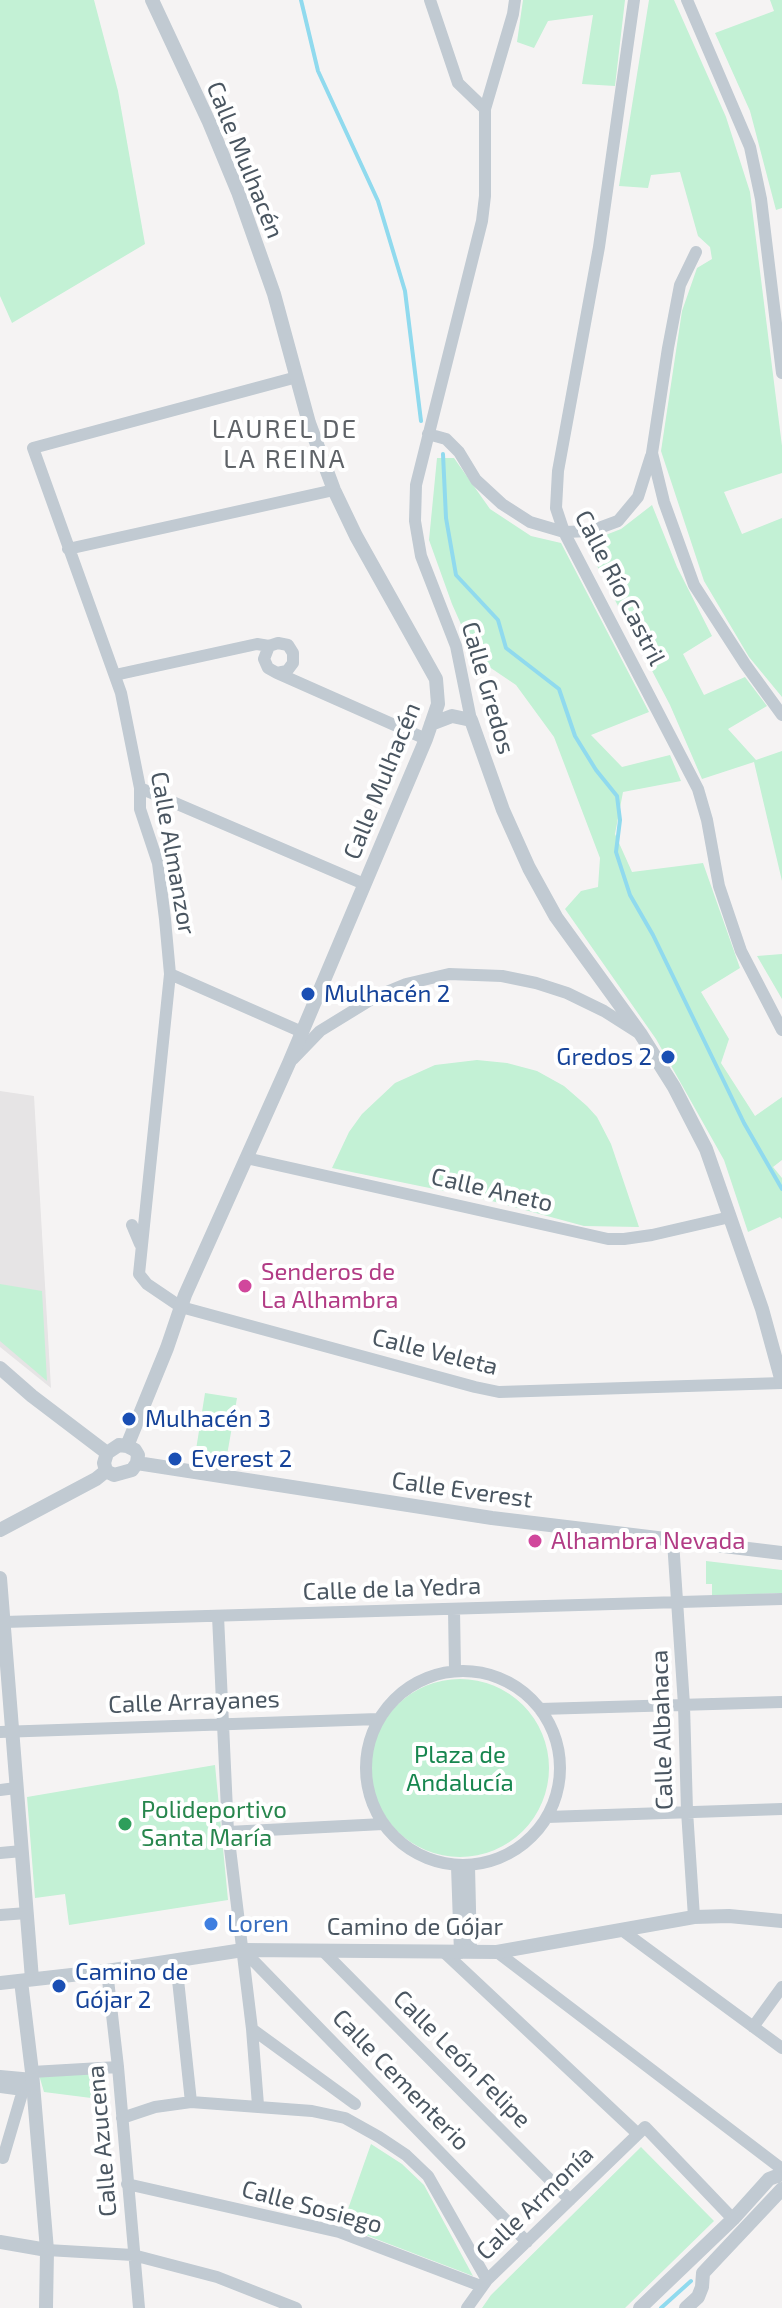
<!DOCTYPE html>
<html>
<head>
<meta charset="utf-8">
<style>
  body { margin:0 }
  canvas { display:block; background:#f5f3f3 }
</style>
</head>
<body>
<canvas width="782" height="2308"></canvas>
<script>
const g = document.querySelector('canvas').getContext('2d');
g.lineJoin = 'round';
function paint(path, color) {
  g.fillStyle = color;
  g.fill(path, 'evenodd');
}
function shape(rows) {
  const path = new Path2D();
  for (const r of rows) {
    if (r.length === 3) {
      path.moveTo(r[0] + r[2], r[1]);
      path.arc(r[0], r[1], r[2], 0, 2 * Math.PI);
      continue;
    }
    path.moveTo(r[0], r[1]);
    for (let i = 2; i < r.length; i += 2) path.lineTo(r[i], r[i + 1]);
  }
  return path;
}
function trace(path, color, width, dash) {
  g.strokeStyle = color;
  g.lineWidth = width;
  g.lineCap = dash ? 'butt' : 'round';
  g.setLineDash(dash || []);
  g.stroke(path);
}
function write(font, color, halo, rows, align = 'center') {
  g.font = font + ' "Exo 2",sans-serif';
  g.lineWidth = 8;
  g.setLineDash([]);
  g.textBaseline = 'middle';
  g.strokeStyle = halo;
  g.fillStyle = color;
  for (const [text, x, y, turn = 0] of rows) {
    g.save();
    g.translate(x, y);
    g.rotate((+turn || 0) * Math.PI / 180);
    g.textAlign = isNaN(turn) ? turn : align;
    if (halo) g.strokeText(text, 0, 0);
    g.fillText(text, 0, 0);
    g.restore();
  }
}
const education = shape([
  [0,1091,34,1096,51,1388,0,1347]
]);
const green = shape([
  [0,0,94,0,118,91,145,244,12,323,0,296],
  [523,0,625,0,615,86,582,84,593,15,548,21,534,48,517,42],
  [649,0,674,0,726,117,750,192,782,446,782,473,724,492,742,534,782,518,782,697,749,657,704,581,661,451,682,311,697,268,712,259,710,247,698,236,680,172,651,175,648,188,619,186],
  [770,0,782,0,782,208,776,210,750,111,715,33,774,11],
  [437,458,454,458,490,509,531,536,561,543,649,712,591,735,622,767,670,755,681,781,623,792,615,834,632,872,703,863,740,968,701,992,729,1039,721,1063,755,1116,782,1097,782,1160,773,1167,782,1178,782,1219,780,1217,748,1232,724,1160,656,1039,565,909,581,891,598,887,600,858,554,737,516,685,476,658,452,604,429,540],
  [652,505,677,567,712,636,683,654,704,695,745,677,767,706,728,729,756,760,782,751,782,881,754,762,702,779,670,705,585,543,621,529],
  [782,954,782,999,757,956],
  [477,1060,507,1063,537,1071,564,1086,587,1106,597,1117,611,1144,639,1227,584,1226,488,1200,332,1168,349,1132,362,1114,395,1083,435,1065],
  [0,1284,42,1291,47,1381,0,1341],
  [205,1393,237,1398,226,1461,195,1456],
  [706,1561,782,1570,782,1593,712,1596,712,1584,706,1584],
  [460,1768,89],
  [215,1765,228,1900,69,1925,65,1894,35,1898,27,1797],
  [107,2073,99,2076,99,2099,44,2092,39,2075],
  [371,2144,402,2164,424,2185,473,2276,342,2226],
  [641,2147,714,2221,625,2308,482,2308,491,2295]
]);
const stream = shape([
  [301,0,318,71,378,201,405,291,421,421],
  [443,454,446,518,456,575,498,620,506,648,559,689,575,736,596,770,617,796,620,820,616,852,630,895,653,935,744,1123,782,1189],
  [661,2308,691,2281]
]);
const minor = shape([
  [430,0,458,83,485,109],
  [634,0,599,247,558,471,556,508,564,532,698,789,707,820,719,886,741,951,782,1030],
  [687,0,750,147,761,199,782,373],
  [696,252,680,285,668,348,652,453,664,502,694,585,745,664,782,715],
  [297,377,33,448,121,693,140,788,140,809,158,863,165,919,170,974,139,1274,147,1284,181,1307,475,1387,499,1392,782,1383],
  [428,434,446,439,459,452,476,480,502,504,530,522,564,532,591,531,618,521,638,497,651,456],
  [68,549,334,490],
  [277,673,426,739],
  [115,675,257,644,269,646,278,643,288,645,293,653,293,663,287,671,277,673,268,668,264,659,269,646],
  [471,720,456,646,421,556,415,521,416,485,482,221,485,196,485,109,513,14,515,0],
  [140,788,364,884],
  [170,974,302,1032],
  [293,1059,320,1031,377,996,406,984,449,974,502,976,536,983,567,993,604,1011,637,1032],
  [246,1158,608,1239,624,1239,652,1235,730,1217],
  [132,1225,140,1244],
  [673,1541,684,1705,687,1811,694,1917],
  [454,1609,455,1671],
  [218,1616,228,1832,252,2029,258,2105],
  [4,1622,782,1599],
  [463,1768,97],
  [540,1709,782,1702],
  [0,1732,378,1719],
  [0,1790,16,1788],
  [547,1817,782,1809],
  [228,1832,383,1824],
  [0,1853,22,1851],
  [457,1866,460,1953],
  [469,1866,471,1952],
  [0,1915,27,1913],
  [623,1931,782,2048],
  [243,1950,527,2242],
  [322,1950,570,2200],
  [497,1952,782,2169],
  [445,1953,638,2134,645,2127,733,2219],
  [176,1961,191,2102],
  [107,1971,118,2067,139,2308],
  [753,2027,782,1987],
  [252,2029,355,2104],
  [32,2072,118,2067],
  [0,2076,33,2079],
  [0,2087,23,2090],
  [122,2118,155,2107,191,2102,312,2111,345,2118,379,2137,406,2155,428,2176,487,2280],
  [0,2157,3,2158,26,2080],
  [127,2184,339,2232,481,2286],
  [47,2250,133,2255,217,2277,296,2308],
  [467,2308,487,2280,638,2134]
]);
const tertiary = shape([
  [431,724,452,716,471,720,503,810,529,868,556,917,640,1033,674,1087,706,1149,762,1309,782,1382],
  [0,1368,32,1396,107,1453],
  [119,1445,127,1446,135,1450,138,1455,137,1463,132,1470,114,1475,106,1471,104,1463,107,1453,119,1445],
  [127,1446,167,1348,185,1295,289,1063,426,739,438,704,436,679,356,536,334,490,309,423,274,294,238,192,209,122,152,0],
  [137,1463,492,1518,782,1553],
  [0,1530,96,1479,106,1471],
  [0,1578,32,1979],
  [21,1981,32,2072,47,2250,46,2308],
  [0,1983,107,1971,243,1950,497,1952,694,1917,729,1916,782,1921],
  [0,2242,47,2250],
  [640,2308,733,2219,769,2179,782,2174],
  [686,2308,698,2297,702,2287,703,2273,782,2189]
]);
const markers = [
  [308,994,8,"#1a4fb4"],
  [668,1057,8,"#1a4fb4"],
  [245,1286,8,"#d1479c"],
  [129,1419,8,"#1a4fb4"],
  [175,1459,8,"#1a4fb4"],
  [535,1541,8,"#d1479c"],
  [125,1824,8,"#2e9e5b"],
  [211,1924,8,"#3f7fe0"],
  [59,1986,8,"#1a4fb4"]
];
const streetNames = [
  ["Calle Mulhacén",245,160,68],
  ["Calle Río Castril",620,588,63],
  ["Calle Gredos",488,688,74],
  ["Calle Mulhacén",382,781,-68],
  ["Calle Almanzor",173,853,80],
  ["Calle Aneto",492,1190,13],
  ["Calle Veleta",435,1352,14],
  ["Calle Everest",462,1490,8],
  ["Calle de la Yedra",392,1589,-2],
  ["Calle Arrayanes",194,1702,-2],
  ["Calle Albahaca",662,1730,-92],
  ["Camino de Gójar",415,1927],
  ["Calle León Felipe",462,2059,45],
  ["Calle Cementerio",401,2080,46],
  ["Calle Azucena",102,2141,-95],
  ["Calle Armonía",535,2203,-44],
  ["Calle Sosiego",312,2207,15]
];
const transitNames = [
  ["Mulhacén 2",324,994],
  ["Gredos 2",652,1057,"right"],
  ["Mulhacén 3",145,1419],
  ["Everest 2",191,1459],
  ["Camino de",75,1972],
  ["Gójar 2",75,2000]
];
const hotelNames = [
  ["Senderos de",261,1272],
  ["La Alhambra",261,1300],
  ["Alhambra Nevada",551,1541]
];
const parkNames = [
  ["Plaza de",460,1755],
  ["Andalucía",460,1783]
];
const leisureNames = [
  ["Polideportivo",141,1810],
  ["Santa María",141,1838]
];
const shopNames = [
  ["Loren",227,1924]
];
const neighbourhoodNames = [
  ["LAUREL DE",285,429],
  ["LA REINA",285,459]
];
paint(education, '#e6e4e5');
paint(green, '#c3f1d5');
trace(stream, '#90daee', 4);
trace(minor, '#c1cad2', 12);
trace(tertiary, '#c1cad2', 14);
for (const [x, y, r, color] of markers) {
  const dot = new Path2D();
  dot.arc(x, y, r, 0, 2 * Math.PI);
  g.fillStyle = color;
  g.fill(dot);
  trace(dot, '#fff', 3);
}
write('24px', '#4a5661', '#fff', streetNames);
write('24px', '#164399', '#fff', transitNames, 'left');
write('24px', '#b23c85', '#fff', hotelNames, 'left');
write('24px', '#17864f', '#fff', parkNames);
write('24px', '#27864d', '#fff', leisureNames, 'left');
write('24px', '#366cbe', '#fff', shopNames, 'left');
g.letterSpacing = '2px';
write('26px', '#5f6368', '#fff', neighbourhoodNames);
g.letterSpacing = '0px';
</script>
</body>
</html>
